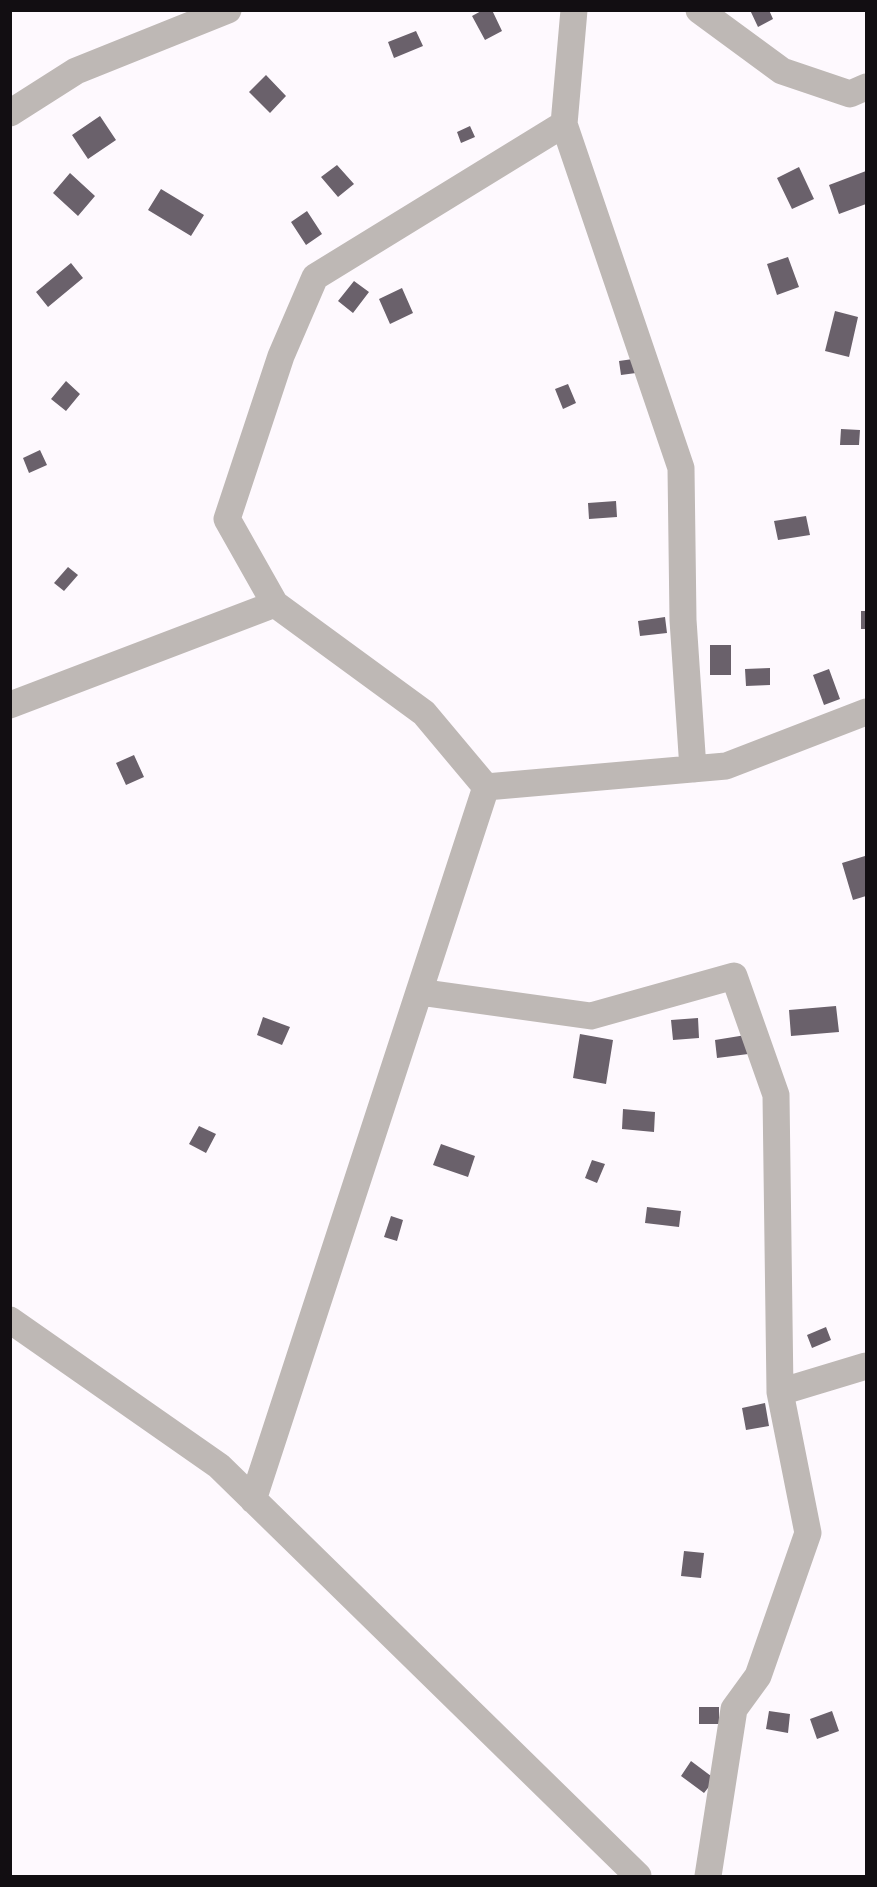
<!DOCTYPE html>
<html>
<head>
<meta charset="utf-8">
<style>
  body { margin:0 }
  #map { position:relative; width:877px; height:1887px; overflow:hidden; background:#fef9fe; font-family:Inter,sans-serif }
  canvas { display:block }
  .frame { position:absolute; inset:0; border:12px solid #120e12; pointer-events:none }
</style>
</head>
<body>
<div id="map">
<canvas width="877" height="1887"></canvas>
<div class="frame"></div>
</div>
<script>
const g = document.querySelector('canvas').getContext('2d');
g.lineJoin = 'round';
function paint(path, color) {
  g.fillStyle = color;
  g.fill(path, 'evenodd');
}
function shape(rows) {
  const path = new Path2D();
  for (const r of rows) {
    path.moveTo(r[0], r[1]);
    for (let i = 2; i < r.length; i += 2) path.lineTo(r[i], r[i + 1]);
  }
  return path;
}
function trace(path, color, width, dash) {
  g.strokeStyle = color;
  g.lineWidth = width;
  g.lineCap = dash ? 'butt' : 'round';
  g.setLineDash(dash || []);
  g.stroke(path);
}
const building = shape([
  [483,10,492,10,502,31,485,40,472,16],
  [750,10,769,10,773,19,758,27],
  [416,31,423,46,394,58,388,42],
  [266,75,286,96,270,113,249,92],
  [100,116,116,140,88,159,72,135],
  [470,126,475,137,461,143,457,132],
  [337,165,354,184,338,197,321,177],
  [799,167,814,199,792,209,777,178],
  [866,171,866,204,839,214,829,185],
  [70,173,95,196,78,216,53,193],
  [161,189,204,215,191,236,148,210],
  [307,211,322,234,306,245,291,222],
  [788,257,799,287,777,295,767,264],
  [71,263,83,278,48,307,36,292],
  [354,281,369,292,353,313,338,301],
  [402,288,413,313,390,324,379,299],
  [835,311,858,317,849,357,825,351],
  [633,359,636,373,621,375,619,361],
  [66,381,80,394,66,411,51,399],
  [568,384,576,403,563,409,555,389],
  [841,429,860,430,859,445,840,445],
  [40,450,47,465,29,473,23,458],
  [616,501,617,517,589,519,588,503],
  [806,516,810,535,778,540,774,521],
  [68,567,78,575,64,591,54,583],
  [861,611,866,611,866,629,861,629],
  [665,617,667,633,640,636,638,621],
  [710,645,731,645,731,675,710,675],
  [770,668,770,685,746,686,745,669],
  [829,669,840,699,824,705,813,675],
  [134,755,144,777,126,785,116,763],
  [865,856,866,896,853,900,842,863],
  [836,1006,839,1032,791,1036,789,1010],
  [263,1017,290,1027,282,1045,257,1035],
  [698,1018,699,1038,673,1040,671,1020],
  [580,1034,613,1040,606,1084,573,1078],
  [752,1034,756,1053,717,1058,715,1040],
  [623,1109,655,1112,654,1132,622,1129],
  [199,1126,216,1134,206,1153,189,1144],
  [441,1144,475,1156,468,1177,433,1165],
  [592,1160,605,1164,597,1183,585,1178],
  [647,1207,681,1211,679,1227,645,1223],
  [391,1216,403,1220,397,1241,384,1237],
  [826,1327,831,1340,812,1348,807,1335],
  [765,1403,769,1426,746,1430,742,1408],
  [684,1551,704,1553,701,1578,681,1576],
  [699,1707,719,1707,719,1724,699,1724],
  [769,1711,790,1714,788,1733,766,1729],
  [832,1711,839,1731,817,1739,810,1719],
  [691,1761,715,1779,704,1793,681,1776]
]);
const street = shape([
  [699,10,782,71,850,94,866,87],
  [10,113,76,71,228,10],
  [564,124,681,468,683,620,693,769],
  [275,604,227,519,281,356,315,277,564,124,574,10],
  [10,705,275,604,424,713,486,787,253,1500],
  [486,787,726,766,866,712],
  [419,992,591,1016,734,976,776,1095,780,1392,808,1533,758,1676,734,1709,708,1876],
  [10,1320,219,1466,638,1876],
  [780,1392,866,1366]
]);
paint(building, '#6a616b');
trace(street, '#beb8b5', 27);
</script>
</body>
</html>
